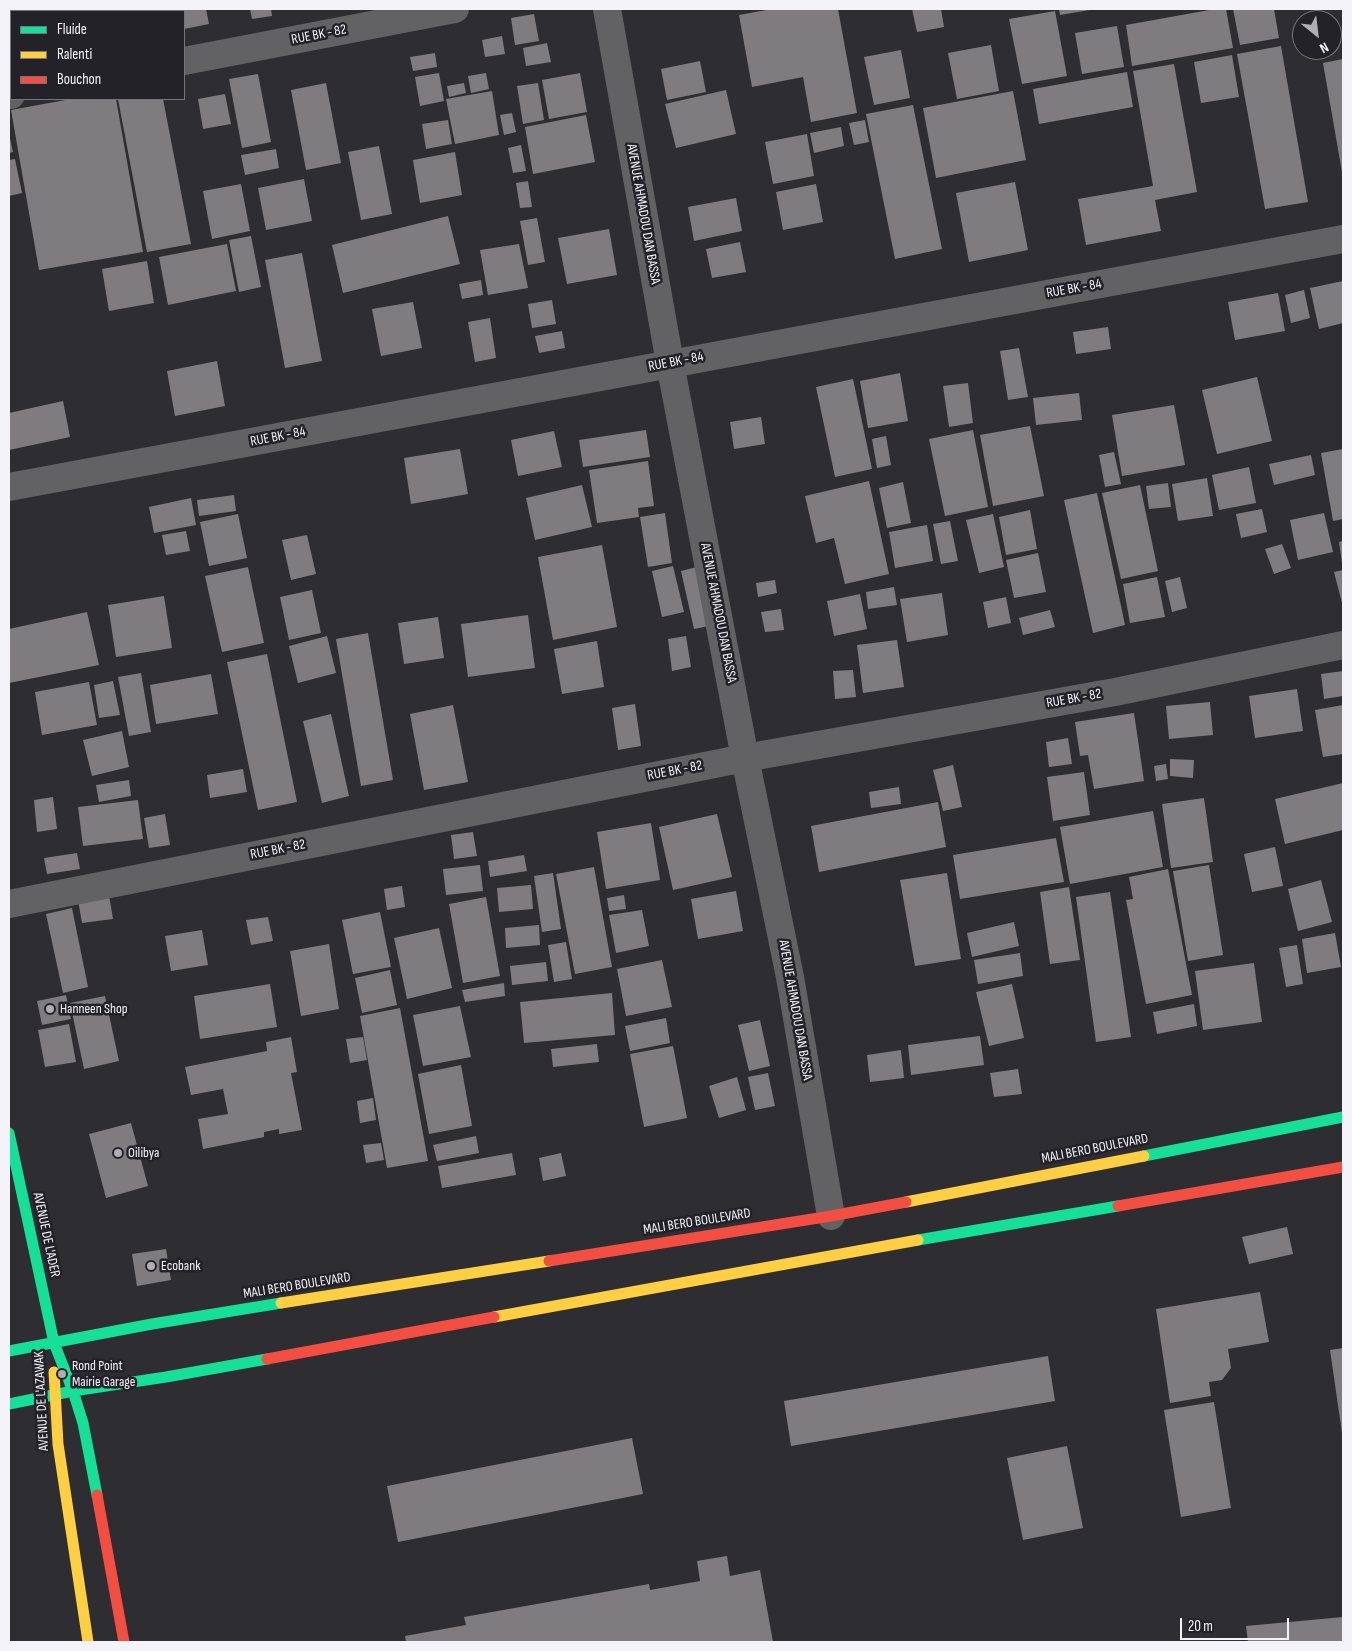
<!DOCTYPE html>
<html>
<head>
<meta charset="utf-8">
<style>
  body { margin:0 }
  #map { position:relative; width:1352px; height:1651px; overflow:hidden; background:#2e2d31; font-family:"Sofia Sans Condensed",sans-serif }
  canvas { display:block }
  .frame { position:absolute; inset:0; border:10px solid #f4f3f9; pointer-events:none }
  .legend { position:absolute; left:10px; top:10px; width:175px; height:90px; box-sizing:border-box; background:#232229; border:1px solid #77767c; margin:0; padding:6px 9px; list-style:none; font-size:15px; color:#f4f3f9 }
  .legend li { display:flex; align-items:center; gap:10px; height:25px }
  .legend b { width:25px; border:1px solid #77767c }
  .north { position:absolute; left:1292px; top:10px; width:50px; height:50px; box-sizing:border-box; background:#232229; border:1px solid #77767c; border-radius:50%; rotate:151deg; font-size:14px; font-weight:700; line-height:20px; text-align:center; color:#f4f3f9 }
  .north::after { content:''; display:block; margin:auto; width:18px; height:22px; background:#afaeb3; clip-path:polygon(50% 0,100% 100%,50% 72%,0 100%) }
  .scale { position:absolute; left:1180px; top:1618px; width:109px; height:22px; box-sizing:border-box; border:2px solid #f4f3f9; border-top:0; padding-left:6px; font-size:15px; line-height:18px; white-space:nowrap; color:#f4f3f9; -webkit-text-stroke:4px #232229; paint-order:stroke }
</style>
</head>
<body>
<div id="map">
<canvas width="1352" height="1651"></canvas>
<div class="frame"></div>
<ul class="legend">
<li><b style="height:6px;background:#16e098"></b>Fluide</li>
<li><b style="height:6px;background:#ffcf43"></b>Ralenti</li>
<li><b style="height:6px;background:#f24e42"></b>Bouchon</li>
</ul>
<div class="north">N</div>
<div class="scale">20 m</div>
</div>
<script>
const g = document.querySelector('canvas').getContext('2d');
g.lineJoin = 'round';
function paint(path, color) {
  g.fillStyle = color;
  g.fill(path, 'evenodd');
}
function shape(rows) {
  const path = new Path2D();
  for (const r of rows) {
    path.moveTo(r[0], r[1]);
    for (let i = 2; i < r.length; i += 2) path.lineTo(r[i], r[i + 1]);
  }
  return path;
}
function trace(path, color, width, dash) {
  g.strokeStyle = color;
  g.lineWidth = width;
  g.lineCap = dash ? 'butt' : 'round';
  g.setLineDash(dash || []);
  g.stroke(path);
}
function write(font, color, halo, rows, align = 'center') {
  g.font = font + ' "Sofia Sans Condensed",sans-serif';
  g.lineWidth = 5;
  g.setLineDash([]);
  g.textBaseline = 'middle';
  g.strokeStyle = halo;
  g.fillStyle = color;
  for (const [text, x, y, turn = 0] of rows) {
    g.save();
    g.translate(x, y);
    g.rotate((+turn || 0) * Math.PI / 180);
    g.textAlign = isNaN(turn) ? turn : align;
    if (halo) g.strokeText(text, 0, 0);
    g.fillText(text, 0, 0);
    g.restore();
  }
}
const building = shape([
  [40,9,95,9,95,11,31,11],
  [105,9,136,9,136,11,105,11],
  [153,9,206,9,209,24,184,29,184,11,153,11],
  [250,9,271,9,272,16,252,19],
  [772,9,838,9,857,113,811,122,803,77,752,87,739,15],
  [912,9,941,9,944,27,917,32],
  [1059,9,1090,9,1090,10,1060,15],
  [1215,9,1226,9,1233,48,1132,66,1126,25],
  [1233,9,1274,9,1279,38,1240,45],
  [1055,11,1067,76,1022,84,1009,19],
  [534,14,539,41,515,45,511,18],
  [1117,26,1124,67,1082,74,1075,33],
  [502,36,505,54,485,57,482,40],
  [547,43,551,62,526,66,523,48],
  [991,45,999,91,957,99,948,53],
  [1281,46,1308,202,1265,209,1237,54],
  [901,50,910,98,874,105,864,57],
  [435,53,437,67,413,71,410,57],
  [1232,55,1239,97,1201,103,1194,62],
  [1343,59,1343,172,1342,172,1323,63],
  [700,61,706,92,667,100,661,69],
  [1174,64,1197,192,1155,200,1161,231,1086,245,1078,199,1153,186,1133,71],
  [1127,72,1133,107,1039,124,1033,89],
  [439,73,444,101,420,106,415,77],
  [486,73,489,89,471,93,468,76],
  [580,73,587,112,549,119,542,80],
  [258,74,271,142,242,148,229,79],
  [326,83,341,163,306,170,291,90],
  [464,83,466,93,449,97,447,86],
  [538,83,544,120,523,124,517,86],
  [726,90,736,134,676,148,665,104],
  [492,91,499,135,455,144,446,99],
  [1013,91,1026,160,936,178,923,108],
  [225,94,231,124,203,129,198,99],
  [71,99,116,99,143,252,39,270,11,110],
  [118,99,163,99,191,244,147,252],
  [913,105,942,249,895,259,866,114],
  [512,113,516,132,504,135,500,115],
  [586,115,595,162,533,174,525,127],
  [448,120,452,144,426,149,422,124],
  [865,120,869,142,854,145,849,123],
  [841,127,844,146,814,153,810,133],
  [9,134,13,152,9,153],
  [807,134,814,176,773,184,765,142],
  [521,145,526,171,513,173,508,148],
  [379,146,392,214,361,220,348,152],
  [276,149,279,168,245,175,241,155],
  [455,152,462,195,420,203,413,160],
  [15,159,22,193,9,196,9,160],
  [304,179,312,221,266,230,258,188],
  [528,181,532,207,520,208,516,183],
  [1015,182,1028,250,969,262,956,193],
  [241,184,250,231,212,239,203,191],
  [816,184,823,222,783,230,776,192],
  [736,198,742,231,694,241,688,207],
  [448,216,460,264,343,293,332,245],
  [537,218,545,262,528,265,520,221],
  [609,229,617,275,567,284,558,238],
  [251,236,261,287,239,292,229,240],
  [740,242,746,272,712,278,706,249],
  [227,244,236,291,168,305,159,257],
  [519,244,528,288,488,295,480,250],
  [302,253,322,361,285,368,265,260],
  [147,261,154,303,109,311,102,269],
  [481,280,483,295,462,299,459,284],
  [1343,281,1343,323,1319,329,1310,288],
  [1304,290,1310,318,1291,323,1285,295],
  [1278,293,1285,331,1235,340,1228,302],
  [552,300,556,324,532,328,528,304],
  [413,302,422,348,381,356,372,309],
  [490,318,496,358,475,362,468,322],
  [1108,327,1111,349,1076,354,1073,332],
  [562,331,565,348,539,353,535,336],
  [1019,348,1028,397,1008,400,1000,351],
  [217,361,225,406,175,416,167,371],
  [900,373,908,421,868,428,860,381],
  [1257,377,1272,441,1217,454,1202,390],
  [853,379,872,469,835,477,816,387],
  [968,383,973,423,949,427,943,386],
  [1079,393,1082,420,1036,425,1033,398],
  [63,401,70,437,9,450,9,413],
  [1174,405,1185,465,1122,476,1112,415],
  [761,417,765,444,734,449,730,422],
  [1030,426,1044,496,993,506,980,435],
  [646,430,650,457,583,467,579,440],
  [973,430,988,507,945,516,929,439],
  [554,431,562,467,518,476,511,440],
  [886,436,891,465,877,468,872,439],
  [460,449,468,494,411,504,404,458],
  [1343,449,1343,519,1333,521,1321,453],
  [1114,452,1121,484,1105,487,1099,455],
  [1311,455,1315,475,1274,485,1269,464],
  [648,461,654,506,638,508,639,517,597,523,589,470],
  [1249,467,1256,503,1219,510,1212,475],
  [1207,478,1213,516,1178,521,1172,484],
  [869,481,889,574,845,584,834,538,816,543,805,496],
  [903,482,911,523,887,528,879,488],
  [1168,483,1171,507,1149,509,1146,486],
  [582,485,592,527,535,540,526,498],
  [1140,485,1158,571,1121,579,1102,493],
  [1097,493,1125,625,1093,633,1064,500],
  [234,495,236,511,199,516,197,500],
  [191,498,196,525,154,533,149,507],
  [1262,509,1267,532,1241,538,1236,514],
  [1030,510,1037,549,1006,555,999,517],
  [665,513,672,563,648,567,640,517],
  [1324,513,1333,552,1298,560,1290,520],
  [238,514,247,558,209,566,200,522],
  [993,514,1004,567,979,573,966,520],
  [950,521,958,561,941,564,933,524],
  [927,525,933,561,895,568,889,532],
  [186,531,190,551,166,555,162,535],
  [307,535,316,574,291,580,282,540],
  [1343,541,1343,562,1342,563,1339,542],
  [1282,544,1291,568,1274,574,1265,549],
  [602,545,617,627,553,640,538,557],
  [1038,553,1046,592,1014,598,1006,560],
  [673,566,684,612,662,617,652,571],
  [701,566,714,625,694,629,681,571],
  [248,567,264,643,222,652,205,576],
  [1343,570,1343,607,1334,572],
  [1157,577,1165,617,1130,623,1123,584],
  [1180,577,1187,608,1172,612,1165,581],
  [775,580,777,593,758,597,756,583],
  [894,587,897,605,868,609,866,592],
  [312,590,321,633,289,640,280,597],
  [942,593,948,635,907,642,900,599],
  [860,594,867,629,834,636,827,601],
  [164,596,172,648,116,657,108,605],
  [1006,597,1011,623,988,628,983,602],
  [781,609,784,630,765,632,761,612],
  [1050,610,1055,627,1023,635,1019,618],
  [87,612,99,665,9,683,9,629],
  [528,615,535,668,468,677,461,624],
  [438,617,444,658,404,664,398,623],
  [368,633,393,780,361,786,336,639],
  [327,636,336,673,298,683,289,646],
  [686,636,691,667,672,671,668,639],
  [897,640,904,687,863,693,857,645],
  [597,641,604,687,562,694,554,649],
  [267,654,297,802,258,810,227,662],
  [853,670,856,697,835,699,833,671],
  [1343,671,1343,696,1324,699,1321,674],
  [141,673,151,732,129,736,118,677],
  [211,674,218,714,156,724,150,685],
  [113,681,120,715,99,718,94,685],
  [89,682,97,725,42,735,35,692],
  [1297,689,1303,731,1255,738,1249,696],
  [1210,702,1213,735,1169,739,1166,706],
  [635,704,641,746,618,750,612,708],
  [453,705,468,782,424,790,410,714],
  [1343,705,1343,754,1323,757,1315,710],
  [1134,713,1144,781,1094,789,1088,755,1080,756,1075,722],
  [331,714,349,796,322,803,303,721],
  [122,731,129,767,92,776,83,740],
  [1068,738,1072,764,1049,767,1046,742],
  [1170,759,1194,760,1193,778,1170,776],
  [1166,764,1168,779,1156,781,1154,766],
  [953,765,962,807,943,811,933,770],
  [243,769,247,792,210,798,207,775],
  [1084,772,1090,815,1053,821,1047,777],
  [129,780,131,796,99,802,96,785],
  [1343,783,1343,830,1285,844,1275,799],
  [899,787,901,804,871,808,869,792],
  [53,797,57,829,37,832,34,800],
  [1204,798,1213,862,1171,868,1162,804],
  [138,800,143,839,83,846,78,807],
  [938,802,946,847,819,872,811,826],
  [1153,811,1163,867,1070,884,1060,827],
  [165,814,170,845,149,848,144,818],
  [717,814,732,877,673,890,659,827],
  [651,823,660,880,606,889,597,832],
  [473,832,477,856,454,859,451,835],
  [1056,838,1064,882,960,899,953,855],
  [1275,847,1283,886,1252,892,1244,854],
  [77,853,80,869,47,874,44,858],
  [524,855,527,871,490,877,488,861],
  [480,865,483,891,446,895,443,869],
  [1209,865,1223,955,1188,961,1173,871],
  [594,867,612,967,575,974,556,874],
  [1168,869,1192,995,1146,1004,1126,900,1133,899,1129,877],
  [553,873,561,929,542,932,534,876],
  [947,873,961,959,915,966,900,880],
  [1321,880,1332,922,1298,931,1288,889],
  [531,885,533,909,499,912,497,888],
  [402,886,405,907,387,910,384,889],
  [1069,887,1080,960,1050,964,1040,892],
  [736,891,743,931,698,939,691,899],
  [1110,892,1131,1037,1096,1042,1076,897],
  [109,895,113,919,82,923,78,900],
  [624,895,626,909,609,911,607,898],
  [486,897,500,976,463,983,449,904],
  [72,908,88,987,63,993,46,914],
  [642,910,649,946,616,953,609,915],
  [380,912,391,967,353,974,342,920],
  [268,917,273,941,251,945,246,920],
  [1014,922,1019,946,972,957,967,933],
  [539,925,540,945,506,948,505,928],
  [439,928,452,988,407,999,394,938],
  [202,930,208,965,171,971,165,936],
  [1335,933,1341,967,1307,973,1302,939],
  [566,942,572,979,554,982,548,945],
  [329,944,339,1009,301,1016,290,951],
  [1297,945,1303,984,1286,987,1279,948],
  [1020,953,1023,976,978,984,974,960],
  [662,960,672,1007,626,1016,617,969],
  [546,962,548,981,512,985,510,966],
  [1254,963,1262,1022,1203,1030,1195,971],
  [390,970,397,1005,362,1013,355,978],
  [504,983,505,996,465,1002,462,990],
  [270,984,277,1027,200,1039,194,996],
  [1012,984,1024,1038,989,1046,976,992],
  [612,993,615,1035,524,1043,520,1002],
  [66,995,71,1019,42,1025,37,1001],
  [105,996,119,1061,84,1069,70,1003],
  [1194,1004,1197,1026,1157,1034,1153,1012],
  [460,1006,471,1057,423,1066,413,1015],
  [400,1008,428,1161,387,1168,360,1016],
  [666,1018,670,1043,630,1051,625,1026],
  [760,1020,770,1066,749,1071,738,1025],
  [69,1024,76,1062,45,1067,38,1030],
  [980,1036,984,1065,911,1075,908,1045],
  [291,1037,297,1072,291,1073,302,1130,279,1134,279,1129,264,1132,264,1137,203,1149,198,1119,228,1114,223,1089,191,1095,185,1067,267,1051,266,1042],
  [363,1037,367,1060,350,1063,346,1039],
  [597,1044,599,1062,553,1067,551,1049],
  [673,1046,687,1118,644,1127,630,1054],
  [901,1050,904,1078,870,1082,867,1055],
  [461,1065,472,1126,429,1134,418,1074],
  [1018,1069,1022,1094,994,1097,990,1073],
  [768,1073,775,1106,755,1110,748,1077],
  [737,1077,746,1110,719,1118,709,1086],
  [373,1098,376,1120,360,1123,357,1101],
  [131,1123,148,1186,106,1198,89,1134],
  [476,1136,479,1153,437,1161,433,1145],
  [381,1143,384,1160,366,1163,363,1145],
  [512,1153,516,1175,442,1188,438,1166],
  [561,1153,566,1176,543,1181,539,1158],
  [1287,1227,1293,1254,1249,1264,1242,1237],
  [166,1249,171,1280,137,1286,132,1254],
  [1260,1292,1269,1342,1228,1349,1231,1368,1222,1380,1209,1382,1211,1396,1170,1403,1156,1309],
  [1343,1348,1343,1433,1342,1433,1330,1350],
  [1048,1356,1055,1401,791,1446,784,1401],
  [1214,1402,1231,1508,1181,1517,1164,1410],
  [632,1438,643,1494,398,1542,387,1486],
  [1067,1446,1083,1528,1023,1540,1007,1458],
  [727,1556,730,1576,760,1570,773,1642,406,1642,405,1636,466,1625,464,1617,649,1584,650,1590,700,1581,697,1561],
  [1343,1617,1343,1642,1248,1642,1246,1626]
]);
const street = shape([
  [607,9,670,363,745,758,790,977,831,1216],
  [184,61,455,9],
  [9,95,11,95],
  [9,487,1343,239],
  [9,904,745,758,1115,692,1343,645]
]);
const fast = shape([
  [9,1133,54,1343,73,1391,83,1423,97,1495],
  [1144,1156,1343,1117],
  [918,1240,1118,1206],
  [9,1351,152,1324,281,1303],
  [9,1404,73,1391,166,1377,267,1359]
]);
const slow = shape([
  [906,1202,1144,1156],
  [281,1303,549,1261],
  [494,1317,918,1240],
  [54,1372,58,1444,88,1642]
]);
const jam = shape([
  [1118,1206,1343,1167],
  [549,1261,831,1216,906,1202],
  [267,1359,494,1317],
  [97,1495,124,1642]
]);
const markers = [
  [50,1009,5,"#afaeb3"],
  [118,1153,5,"#afaeb3"],
  [151,1266,5,"#afaeb3"],
  [62,1374,5,"#afaeb3"]
];
const streetNames = [
  ["RUE BK - 82",319,35,-11],
  ["AVENUE AHMADOU DAN BASSA",643,214,80],
  ["RUE BK - 84",1074,289,-10],
  ["RUE BK - 84",676,362,-11],
  ["RUE BK - 84",278,437,-11],
  ["AVENUE AHMADOU DAN BASSA",718,613,79],
  ["RUE BK - 82",1074,699,-10],
  ["RUE BK - 82",675,771,-11],
  ["RUE BK - 82",278,850,-11],
  ["AVENUE AHMADOU DAN BASSA",795,1010,80],
  ["MALI BERO BOULEVARD",1095,1149,-11],
  ["MALI BERO BOULEVARD",697,1222,-9],
  ["AVENUE DE L'ADER",46,1235,78],
  ["MALI BERO BOULEVARD",297,1286,-9],
  ["AVENUE DE L'AZAWAK",42,1401,-93]
];
const poiNames = [
  ["Hanneen Shop",60,1009],
  ["Oilibya",128,1153],
  ["Ecobank",161,1266],
  ["Rond Point",72,1366],
  ["Mairie Garage",72,1382]
];
paint(building, '#7e7c7f');
trace(street, '#626164', 28);
trace(fast, '#16e098', 11);
trace(slow, '#ffcf43', 11);
trace(jam, '#f24e42', 11);
for (const [x, y, r, color] of markers) {
  const dot = new Path2D();
  dot.arc(x, y, r, 0, 2 * Math.PI);
  g.fillStyle = color;
  g.fill(dot);
  trace(dot, '#232229', 2);
}
write('14px', '#f4f3f9', '#232229', streetNames);
write('14px', '#f4f3f9', '#232229', poiNames, 'left');
</script>
</body>
</html>
